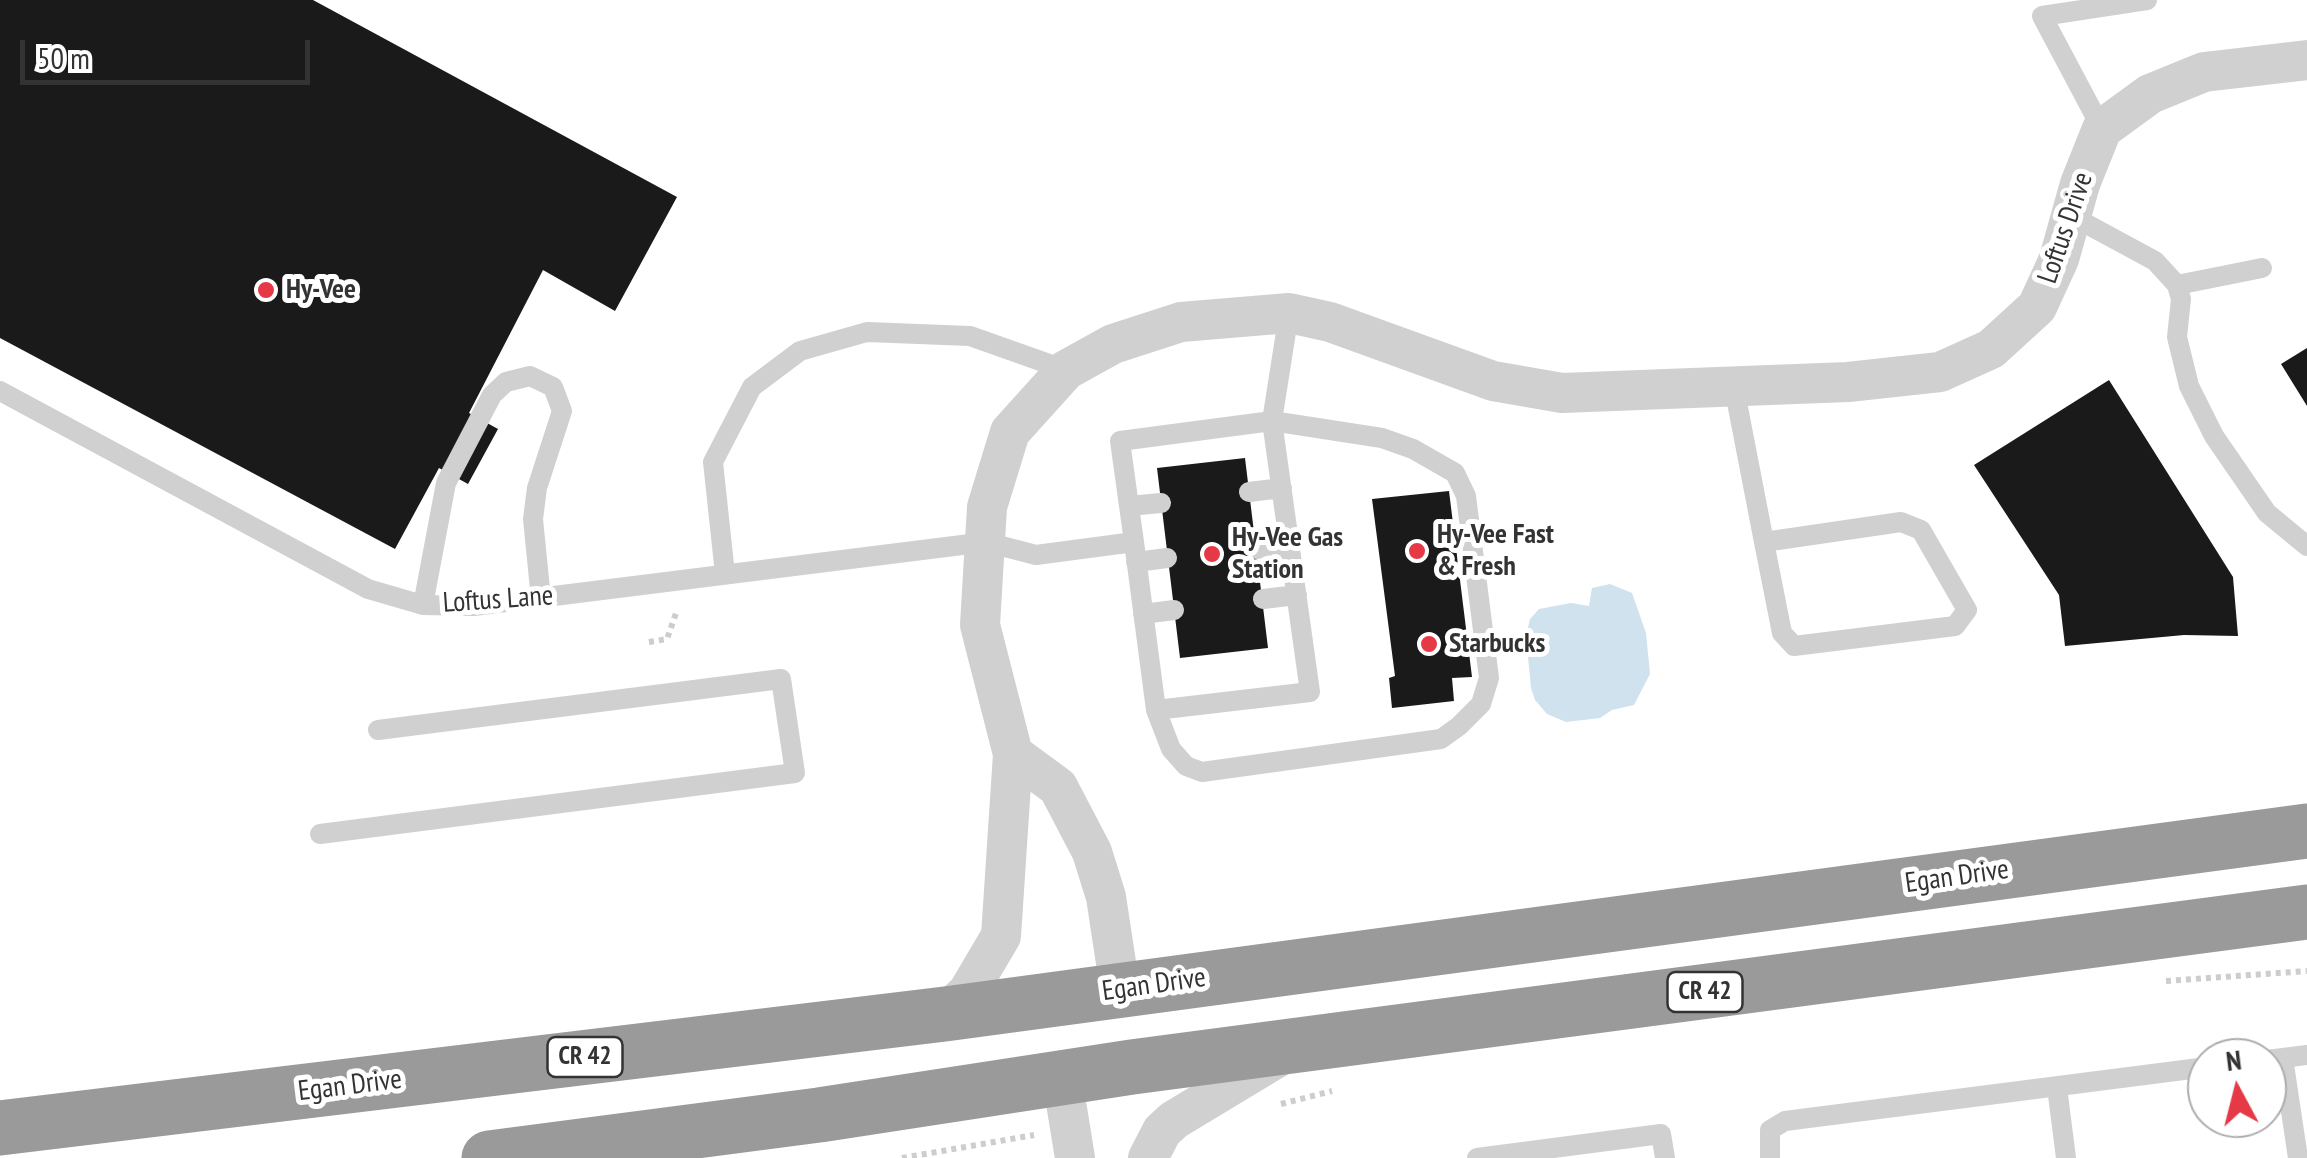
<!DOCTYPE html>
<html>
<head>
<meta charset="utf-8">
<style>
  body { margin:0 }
  #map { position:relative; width:2307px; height:1158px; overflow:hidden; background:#fff; font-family:"PT Sans Narrow",sans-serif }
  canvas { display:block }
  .north { position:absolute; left:2187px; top:1038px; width:100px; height:100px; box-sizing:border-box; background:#fff; border:2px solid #adadad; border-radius:50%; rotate:353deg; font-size:28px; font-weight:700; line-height:40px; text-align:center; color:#333 }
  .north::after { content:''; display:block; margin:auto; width:35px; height:45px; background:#e63946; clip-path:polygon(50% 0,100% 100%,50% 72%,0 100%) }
  .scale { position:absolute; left:20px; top:40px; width:290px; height:45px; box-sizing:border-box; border:5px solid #333; border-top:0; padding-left:12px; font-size:30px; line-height:35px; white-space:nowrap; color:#333; -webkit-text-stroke:8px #fff; paint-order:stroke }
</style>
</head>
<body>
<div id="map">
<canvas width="2307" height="1158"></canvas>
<div class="north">N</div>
<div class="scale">50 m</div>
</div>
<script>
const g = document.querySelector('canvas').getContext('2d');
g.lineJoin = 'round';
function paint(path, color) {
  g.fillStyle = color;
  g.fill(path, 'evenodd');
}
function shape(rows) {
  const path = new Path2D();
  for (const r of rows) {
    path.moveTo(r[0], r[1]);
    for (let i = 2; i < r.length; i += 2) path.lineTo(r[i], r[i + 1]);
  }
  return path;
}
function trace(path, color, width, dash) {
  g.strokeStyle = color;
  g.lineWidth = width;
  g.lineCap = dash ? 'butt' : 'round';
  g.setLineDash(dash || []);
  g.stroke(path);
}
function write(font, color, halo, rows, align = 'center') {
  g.font = font + ' "PT Sans Narrow",sans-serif';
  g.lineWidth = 10;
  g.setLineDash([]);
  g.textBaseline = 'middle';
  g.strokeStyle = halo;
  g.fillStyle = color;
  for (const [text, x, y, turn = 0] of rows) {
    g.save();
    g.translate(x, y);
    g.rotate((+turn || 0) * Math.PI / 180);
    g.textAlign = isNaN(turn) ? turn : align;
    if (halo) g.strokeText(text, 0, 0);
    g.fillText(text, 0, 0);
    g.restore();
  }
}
const water = shape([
  [1610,584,1632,593,1646,633,1650,674,1634,705,1612,710,1600,718,1566,722,1547,714,1535,700,1531,688,1526,636,1530,619,1539,609,1571,603,1589,606,1592,588]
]);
const building = shape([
  [0,0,313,0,677,197,615,311,543,270,469,413,498,429,468,484,439,468,395,549,0,338],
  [2307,348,2307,406,2281,364],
  [2109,380,2233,577,2238,636,2184,635,2065,646,2059,595,1974,465],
  [1245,458,1268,648,1180,658,1157,468],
  [1449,491,1472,677,1452,678,1454,701,1392,708,1389,678,1395,676,1372,499]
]);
const path = shape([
  [649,642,667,639,676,613],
  [2166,981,2307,971],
  [1281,1104,1332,1091],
  [902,1158,1034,1135]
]);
const lane = shape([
  [2102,129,2042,16,2147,0],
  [2070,215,2155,261,2177,285,2181,299,2177,337,2189,386,2214,436,2267,513,2307,546],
  [2177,285,2262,268],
  [1734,387,1764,542,1782,633,1794,646,1955,626,1967,610,1921,530,1901,522,1764,542],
  [0,391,368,589,423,605,474,606,986,542,1036,555,1134,542,1120,441,1272,421,1289,313],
  [1249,492,1282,488],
  [1129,506,1161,503],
  [1134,542,1156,710,1310,692,1272,421,1382,438,1413,449,1455,473,1466,496,1489,678,1481,704,1459,726,1441,739,1202,772,1186,766,1171,749,1156,710],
  [1256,549,1290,545],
  [1136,562,1167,558],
  [725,574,713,462,752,387,800,351,867,332,970,336,1066,370],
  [1263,599,1297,595],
  [423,605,446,483,492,395,506,382,530,376,553,387,562,411,537,488,533,519,541,599],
  [1143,614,1174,610],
  [320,834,795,773,781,679,378,730],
  [2283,1058,2298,1158],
  [2267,1060,2307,1055],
  [2057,1087,2066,1158],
  [1477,1158,1661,1134,1665,1158],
  [1770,1158,1770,1130,1785,1121,2207,1067]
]);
const street = shape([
  [1013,754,980,625,987,507,1010,432,1066,370,1113,344,1181,322,1289,313,1330,322,1493,381,1562,393,1848,382,1940,372,1991,349,2037,307,2059,259,2080,184,2102,129,2150,94,2204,72,2307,60],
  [945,1014,968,992,1001,936,1013,754,1058,787,1092,852,1106,897,1120,989],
  [1062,1078,1075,1158],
  [1148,1158,1162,1131,1174,1120,1285,1053]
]);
const highway = shape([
  [0,1128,945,1014,2307,831],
  [489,1158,819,1115,1132,1067,2307,912]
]);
const markers = [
  [266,290,10,"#e63946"],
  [1417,551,10,"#e63946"],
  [1212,554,10,"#e63946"],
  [1429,644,10,"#e63946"]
];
const shields = [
  [1705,992,75],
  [585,1057,75]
];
const shieldNames = [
  ["CR 42",1705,992],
  ["CR 42",585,1057]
];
const streetNames = [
  ["Loftus Drive",2066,228,-71],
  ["Loftus Lane",498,600,-4],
  ["Egan Drive",1957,877,-8],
  ["Egan Drive",1154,985,-8],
  ["Egan Drive",350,1086,-7]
];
const poiNames = [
  ["Hy-Vee",286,290],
  ["Hy-Vee Fast",1437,535],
  ["& Fresh",1437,567],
  ["Hy-Vee Gas",1232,538],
  ["Station",1232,570],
  ["Starbucks",1449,644]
];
paint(water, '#cfe2ee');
paint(building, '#1a1a1a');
trace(path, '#cdcdcd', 6, [5, 5]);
trace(lane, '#d0d0d0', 20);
trace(street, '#d0d0d0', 40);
trace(highway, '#9a9a9a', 55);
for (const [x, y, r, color] of markers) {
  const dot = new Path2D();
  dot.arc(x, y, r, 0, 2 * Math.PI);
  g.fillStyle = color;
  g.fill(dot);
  trace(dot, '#fff', 4);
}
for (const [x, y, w] of shields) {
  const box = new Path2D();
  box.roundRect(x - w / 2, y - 20, w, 40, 8);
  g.fillStyle = '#fff';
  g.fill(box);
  trace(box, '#333', 2.5);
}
write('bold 25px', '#333', null, shieldNames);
write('28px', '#333', '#fff', streetNames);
write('bold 28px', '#333', '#fff', poiNames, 'left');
</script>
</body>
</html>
